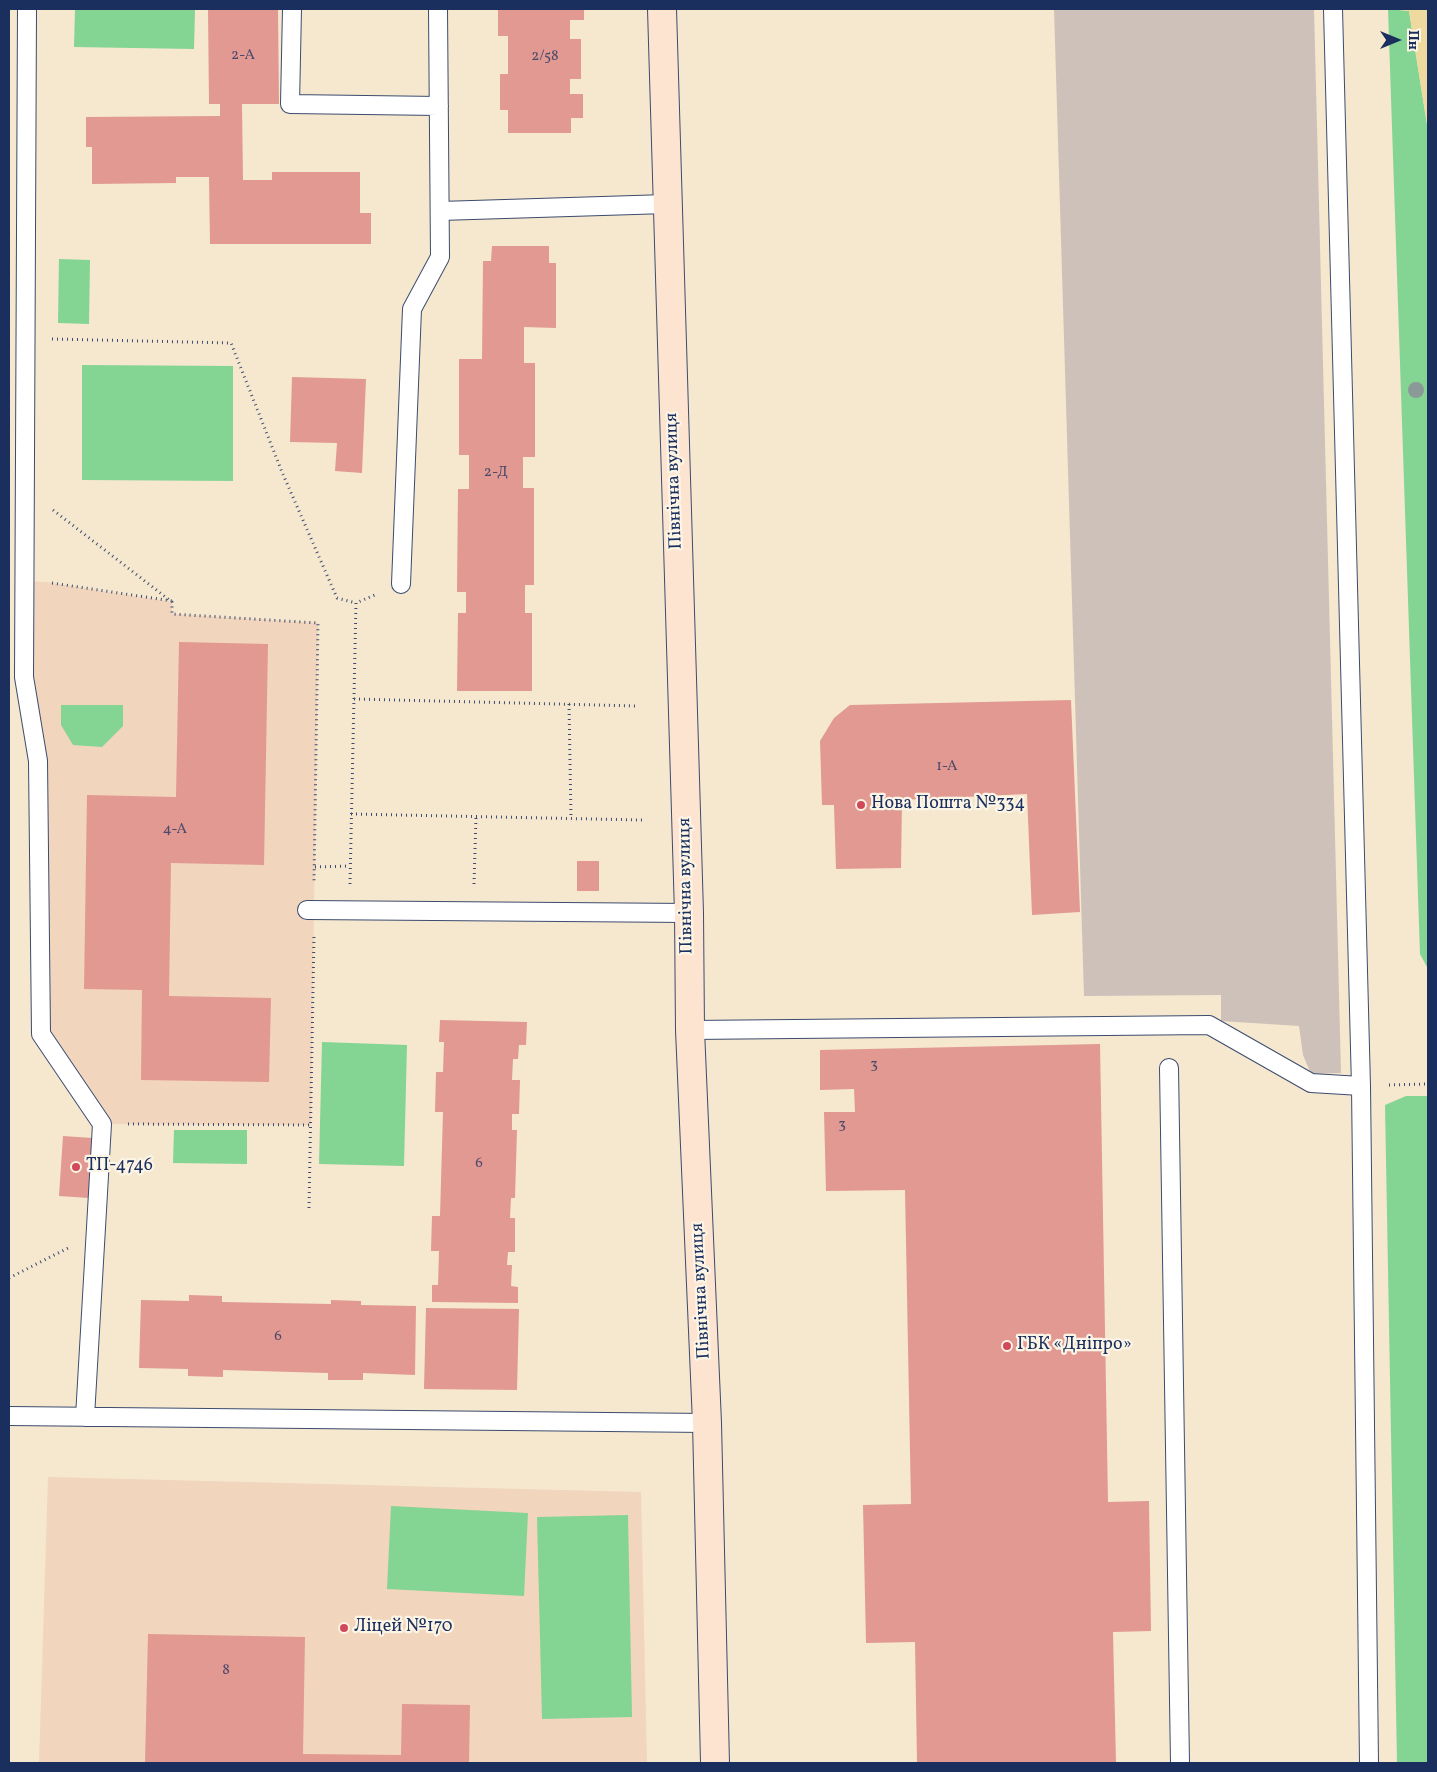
<!DOCTYPE html>
<html>
<head>
<meta charset="utf-8">
<style>
  body { margin:0 }
  #map { position:relative; width:1437px; height:1772px; overflow:hidden; background:#f5e8ce; font-family:Vollkorn,serif }
  canvas { display:block }
  .frame { position:absolute; inset:0; border:10px solid #1b2f5e; pointer-events:none }
  .north { position:absolute; left:1372px; top:15px; width:50px; height:50px; -webkit-text-stroke:4px #fcf5e5; paint-order:stroke; rotate:90deg; font-size:14px; font-weight:700; line-height:20px; text-align:center; color:#1b2f5e }
  .north::after { content:''; display:block; margin:auto; width:18px; height:22px; background:#1b2f5e; clip-path:polygon(50% 0,100% 100%,50% 72%,0 100%) }
</style>
</head>
<body>
<div id="map">
<canvas width="1437" height="1772"></canvas>
<div class="frame"></div>
<div class="north">Пн</div>
</div>
<script>
const g = document.querySelector('canvas').getContext('2d');
g.lineJoin = 'round';
function paint(path, color) {
  g.fillStyle = color;
  g.fill(path, 'evenodd');
}
function shape(rows) {
  const path = new Path2D();
  for (const r of rows) {
    path.moveTo(r[0], r[1]);
    for (let i = 2; i < r.length; i += 2) path.lineTo(r[i], r[i + 1]);
  }
  return path;
}
function trace(path, color, width, dash) {
  g.strokeStyle = color;
  g.lineWidth = width;
  g.lineCap = dash ? 'butt' : 'round';
  g.setLineDash(dash || []);
  g.stroke(path);
}
function write(font, color, halo, rows, align = 'center') {
  g.font = font + ' Vollkorn,serif';
  g.lineWidth = 4.5;
  g.setLineDash([]);
  g.textBaseline = 'middle';
  g.strokeStyle = halo;
  g.fillStyle = color;
  for (const [text, x, y, turn = 0] of rows) {
    g.save();
    g.translate(x, y);
    g.rotate((+turn || 0) * Math.PI / 180);
    g.textAlign = isNaN(turn) ? turn : align;
    if (halo) g.strokeText(text, 0, 0);
    g.fillText(text, 0, 0);
    g.restore();
  }
}
const built = shape([
  [24,581,46,582,172,602,172,614,318,623,311,1125,102,1124,41,1034],
  [48,1477,641,1492,647,1763,39,1763]
]);
const industrial = shape([
  [1054,9,1314,9,1341,1073,1311,1074,1303,1055,1299,1026,1221,1021,1221,995,1084,996]
]);
const green = shape([
  [75,9,195,9,194,49,74,47],
  [1388,9,1409,11,1428,131,1428,969,1420,954],
  [59,259,90,260,89,324,58,323],
  [82,365,233,366,233,481,82,480],
  [61,705,123,705,123,726,102,747,73,745,61,725],
  [322,1042,407,1045,404,1166,319,1164],
  [1406,1096,1428,1096,1428,1763,1397,1763,1385,1105],
  [174,1130,247,1130,247,1164,173,1163],
  [391,1506,528,1513,524,1596,387,1589],
  [628,1515,632,1717,542,1719,537,1517]
]);
const sand = shape([
  [1390,9,1428,9,1428,131,1409,11]
]);
const building = shape([
  [208,9,278,9,279,104,242,104,243,180,272,180,272,172,360,172,360,213,371,213,371,244,210,244,209,177,176,177,176,183,92,184,92,147,86,147,86,117,220,116,220,104,209,104],
  [498,9,584,9,584,20,570,20,570,39,581,39,581,79,570,79,570,94,583,94,583,118,571,118,571,133,508,133,508,110,500,110,500,74,508,74,508,36,498,36],
  [492,246,549,246,549,263,556,263,556,328,524,327,524,363,535,363,535,457,523,457,523,488,534,488,534,585,525,585,525,613,532,613,532,691,457,691,458,613,466,613,466,592,457,592,458,489,469,489,469,455,459,455,459,359,482,359,483,261,491,261],
  [292,377,366,379,362,473,335,471,337,443,290,442],
  [179,642,268,644,264,865,171,863,169,996,271,998,269,1082,141,1080,142,990,84,989,87,795,176,797],
  [1071,700,1080,912,1032,915,1027,794,902,800,901,868,836,869,834,805,822,805,820,741,834,718,850,705],
  [577,861,599,861,599,891,577,891],
  [440,1020,527,1022,526,1045,519,1045,518,1059,513,1059,512,1080,520,1080,519,1114,512,1114,512,1130,517,1130,515,1198,511,1198,510,1218,515,1218,515,1252,508,1252,507,1265,512,1265,511,1286,518,1287,518,1303,432,1302,432,1285,438,1285,439,1251,431,1251,432,1216,440,1216,443,1112,435,1112,436,1072,443,1072,444,1042,439,1042],
  [1100,1044,1108,1502,1149,1501,1151,1631,1113,1632,1116,1763,917,1763,915,1642,866,1643,863,1505,911,1504,905,1190,826,1191,824,1112,855,1112,854,1089,820,1090,820,1050],
  [63,1136,92,1138,89,1198,59,1196],
  [189,1295,222,1296,222,1302,331,1304,331,1300,361,1301,361,1305,416,1306,415,1375,363,1373,363,1380,328,1380,328,1373,223,1370,223,1377,188,1376,188,1369,139,1368,141,1300,189,1301],
  [426,1308,519,1309,517,1390,424,1389],
  [148,1634,305,1637,303,1754,401,1755,402,1704,470,1705,469,1763,145,1763]
]);
const path = shape([
  [52,339,231,343,282,472,337,598,356,603],
  [53,510,172,602,172,614,318,623,314,883],
  [52,583,172,601],
  [354,699,637,706],
  [569,704,571,819],
  [351,814,642,820],
  [315,867,350,866],
  [350,884,356,603,377,594],
  [474,884,476,817],
  [1389,1085,1428,1084],
  [128,1124,311,1125],
  [309,1208,314,936],
  [9,1278,68,1248]
]);
const lane = shape([
  [27,9,24,677,38,761,41,1034,102,1124,85,1417],
  [292,9,290,104,439,106],
  [1333,9,1361,1086,1369,1763],
  [440,211,667,204],
  [401,584,412,309,440,257,438,9],
  [307,910,689,913],
  [690,1030,1209,1025,1311,1083,1361,1086],
  [1169,1068,1180,1763],
  [9,1416,707,1423]
]);
const secondary = shape([
  [662,9,689,913,690,1030,707,1423,715,1763]
]);
const trees = [
  [1416,390]
];
const markers = [
  [861,805,5,"#d1495b"],
  [76,1167,5,"#d1495b"],
  [1007,1346,5,"#d1495b"],
  [344,1628,5,"#d1495b"]
];
const numberNames = [
  ["2-А",243,56],
  ["2/58",545,57],
  ["2-Д",496,473],
  ["1-А",947,767],
  ["4-А",175,830],
  ["3",874,1065],
  ["3",842,1125],
  ["6",479,1164],
  ["6",278,1337],
  ["8",226,1671]
];
const streetNames = [
  ["Північна вулиця",675,481,-92],
  ["Північна вулиця",687,886,-91],
  ["Північна вулиця",702,1291,-93]
];
const poiNames = [
  ["Нова Пошта №334",871,805],
  ["ТП-4746",86,1167],
  ["ГБК «Дніпро»",1017,1346],
  ["Ліцей №170",354,1628]
];
paint(built, '#f1d5bd');
paint(industrial, '#cec1ba');
paint(green, '#84d494');
paint(sand, '#eeda9e');
paint(building, '#e19992');
trace(lane, '#3c4b6f', 20);
trace(secondary, '#3c4b6f', 30);
trace(path, '#3c4b6f', 3, [1, 4]);
trace(lane, '#fff', 18);
trace(secondary, '#fde4d1', 28);
g.fillStyle = '#8b9998';
for (const [x, y] of trees) {
  g.beginPath();
  g.arc(x, y, 8, 0, 2 * Math.PI);
  g.fill();
}
for (const [x, y, r, color] of markers) {
  const dot = new Path2D();
  dot.arc(x, y, r, 0, 2 * Math.PI);
  g.fillStyle = color;
  g.fill(dot);
  trace(dot, '#fcf5e5', 2);
}
write('15px', '#4c4a6b', null, numberNames);
write('18px', '#1b2f5e', '#fcf5e5', streetNames);
write('18px', '#1b2f5e', '#fcf5e5', poiNames, 'left');
</script>
</body>
</html>
